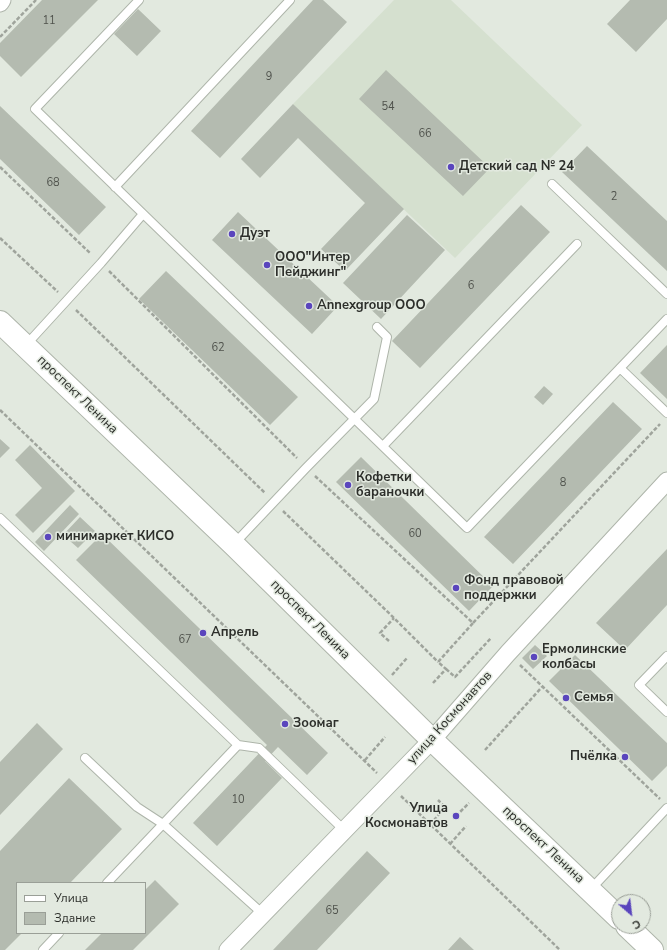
<!DOCTYPE html>
<html>
<head>
<meta charset="utf-8">
<style>
  body { margin:0 }
  #map { position:relative; width:667px; height:950px; overflow:hidden; background:#e2e9df; font-family:"Nunito Sans",sans-serif }
  canvas { display:block }
  .legend { position:absolute; left:16px; top:882px; width:130px; height:52px; box-sizing:border-box; background:#e2e9df; border:1px solid #9a9f97; margin:0; padding:5px 7px; list-style:none; font-size:12px; color:#2d2f2b }
  .legend li { display:flex; align-items:center; gap:8px; height:20px }
  .legend b { width:20px; border:1px solid #9a9f97 }
  .north { position:absolute; left:611px; top:894px; width:40px; height:40px; box-sizing:border-box; background:#e2e9df; border:1px solid #9a9f97; border-radius:50%; rotate:152deg; font-size:11px; font-weight:700; line-height:16px; text-align:center; color:#2d2f2b }
  .north::after { content:''; display:block; margin:auto; width:14px; height:18px; background:#5a45bd; clip-path:polygon(50% 0,100% 100%,50% 72%,0 100%) }
</style>
</head>
<body>
<div id="map">
<canvas width="667" height="950"></canvas>
<ul class="legend">
<li><b style="height:5px;background:#fff"></b>Улица</li>
<li><b style="height:11px;background:#b4bbb0"></b>Здание</li>
</ul>
<div class="north">С</div>
</div>
<script>
const g = document.querySelector('canvas').getContext('2d');
g.lineJoin = 'round';
function paint(path, color) {
  g.fillStyle = color;
  g.fill(path, 'evenodd');
}
function shape(rows) {
  const path = new Path2D();
  for (const r of rows) {
    path.moveTo(r[0], r[1]);
    for (let i = 2; i < r.length; i += 2) path.lineTo(r[i], r[i + 1]);
  }
  return path;
}
function trace(path, color, width, dash) {
  g.strokeStyle = color;
  g.lineWidth = width;
  g.lineCap = dash ? 'butt' : 'round';
  g.setLineDash(dash || []);
  g.stroke(path);
}
function write(font, color, halo, rows, align = 'center') {
  g.font = font + ' "Nunito Sans",sans-serif';
  g.lineWidth = 3;
  g.setLineDash([]);
  g.textBaseline = 'middle';
  g.strokeStyle = halo;
  g.fillStyle = color;
  for (const [text, x, y, turn = 0] of rows) {
    g.save();
    g.translate(x, y);
    g.rotate((+turn || 0) * Math.PI / 180);
    g.textAlign = isNaN(turn) ? turn : align;
    if (halo) g.strokeText(text, 0, 0);
    g.fillText(text, 0, 0);
    g.restore();
  }
}
const built = shape([
  [394,0,451,0,582,125,455,258,293,104]
]);
const building = shape([
  [42,0,98,0,21,77,0,56,0,43],
  [313,0,323,0,347,22,220,158,191,131],
  [630,0,667,0,667,19,636,52,607,24],
  [138,9,161,31,137,56,114,34],
  [386,70,490,168,463,196,359,99],
  [293,104,404,209,345,271,321,249,365,203,298,138,260,178,241,159],
  [0,106,106,207,79,235,0,159],
  [587,146,667,221,667,271,562,172],
  [521,205,550,232,420,368,392,341],
  [238,212,338,306,312,334,212,240],
  [407,215,445,250,381,319,343,283],
  [166,271,298,397,270,425,139,299],
  [667,345,667,399,640,373],
  [544,386,553,394,543,405,534,397],
  [613,402,642,429,513,564,484,537],
  [0,439,10,448,0,458],
  [30,445,75,491,33,533,15,515,42,488,15,460],
  [361,457,493,586,469,611,336,482],
  [70,505,79,514,44,551,35,542],
  [80,517,95,531,78,548,63,535],
  [102,534,328,753,307,775,278,747,265,761,282,778,217,846,193,823,267,745,76,560],
  [667,549,667,605,625,650,596,623],
  [535,645,547,656,533,669,522,658],
  [575,655,667,743,667,766,652,781,549,681],
  [37,723,63,749,0,815,0,762],
  [69,778,122,829,70,883,17,883,17,933,22,933,5,950,0,950,0,851],
  [367,851,390,873,317,950,273,950],
  [155,880,179,904,133,950,85,950,102,933,145,933,145,890],
  [460,937,474,950,448,950]
]);
const path = shape([
  [0,37,36,0],
  [0,167,91,254],
  [0,238,58,292],
  [109,271,297,458],
  [76,310,265,493],
  [0,410,377,773],
  [315,476,473,623,660,424],
  [283,511,394,618,438,662],
  [389,641,380,633,394,618],
  [520,665,660,799],
  [446,669,455,677,491,638],
  [392,675,407,658],
  [433,683,446,669,438,662,473,623],
  [485,750,542,687],
  [365,760,385,737],
  [401,796,560,950],
  [456,816,469,803],
  [430,825,445,807,438,800],
  [450,844,466,826]
]);
const lane = shape([
  [139,0,35,109,467,528,667,319],
  [552,184,667,294],
  [115,187,290,0],
  [26,345,101,263,143,214],
  [620,368,667,413],
  [383,446,577,244],
  [0,518,238,745,163,824,263,914],
  [234,544,306,468,374,399,387,337,377,327],
  [667,656,639,685,667,712],
  [238,745,259,748,344,830],
  [85,758,137,807,163,824,107,883],
  [591,889,667,808],
  [43,950,59,933]
]);
const street = shape([
  [0,3,2,0],
  [228,950,432,740,508,653,667,481]
]);
const primary = shape([
  [0,322,234,545,432,740,619,918],
  [627,926,652,950]
]);
const markers = [
  [451,167,4,"#5a45bd"],
  [232,234,4,"#5a45bd"],
  [267,265,4,"#5a45bd"],
  [309,306,4,"#5a45bd"],
  [348,485,4,"#5a45bd"],
  [48,537,4,"#5a45bd"],
  [456,588,4,"#5a45bd"],
  [203,633,4,"#5a45bd"],
  [534,657,4,"#5a45bd"],
  [566,698,4,"#5a45bd"],
  [285,724,4,"#5a45bd"],
  [625,757,4,"#5a45bd"],
  [456,816,4,"#5a45bd"]
];
const numberNames = [
  ["11",49,21],
  ["9",269,77],
  ["54",388,107],
  ["66",425,134],
  ["68",53,183],
  ["2",614,197],
  ["6",471,286],
  ["62",218,348],
  ["8",563,483],
  ["60",415,534],
  ["67",185,640],
  ["10",238,800],
  ["65",332,911]
];
const poiNames = [
  ["Детский сад № 24",459,167],
  ["Дуэт",240,234],
  ["ООО\"Интер",275,258],
  ["Пейджинг\"",275,273],
  ["Annexgroup ООО",317,306],
  ["Кофетки",356,478],
  ["бараночки",356,493],
  ["минимаркет КИСО",56,537],
  ["Фонд правовой",464,581],
  ["поддержки",464,596],
  ["Апрель",211,633],
  ["Ермолинские",542,650],
  ["колбасы",542,665],
  ["Семья",574,698],
  ["Зоомаг",293,724],
  ["Пчёлка",617,757,"right"],
  ["Улица",448,809,"right"],
  ["Космонавтов",448,824,"right"]
];
const streetNames = [
  ["проспект Ленина",77,395,44],
  ["проспект Ленина",310,620,45],
  ["улица Космонавтов",450,718,-48],
  ["проспект Ленина",543,845,43]
];
paint(built, '#d5e0cf');
paint(building, '#b4bbb0');
trace(lane, '#aeb5aa', 10);
trace(street, '#aeb5aa', 19);
trace(primary, '#aeb5aa', 24);
trace(path, '#9fa49c', 2.5, [4, 2]);
trace(lane, '#fff', 8);
trace(street, '#fff', 17);
trace(primary, '#fff', 22);
for (const [x, y, r, color] of markers) {
  const dot = new Path2D();
  dot.arc(x, y, r, 0, 2 * Math.PI);
  g.fillStyle = color;
  g.fill(dot);
  trace(dot, '#e2e9df', 1.5);
}
write('11px', '#4f524c', null, numberNames);
write('bold 13px', '#2d2f2b', '#e2e9df', poiNames, 'left');
write('13px', '#2d2f2b', '#e2e9df', streetNames);
</script>
</body>
</html>
